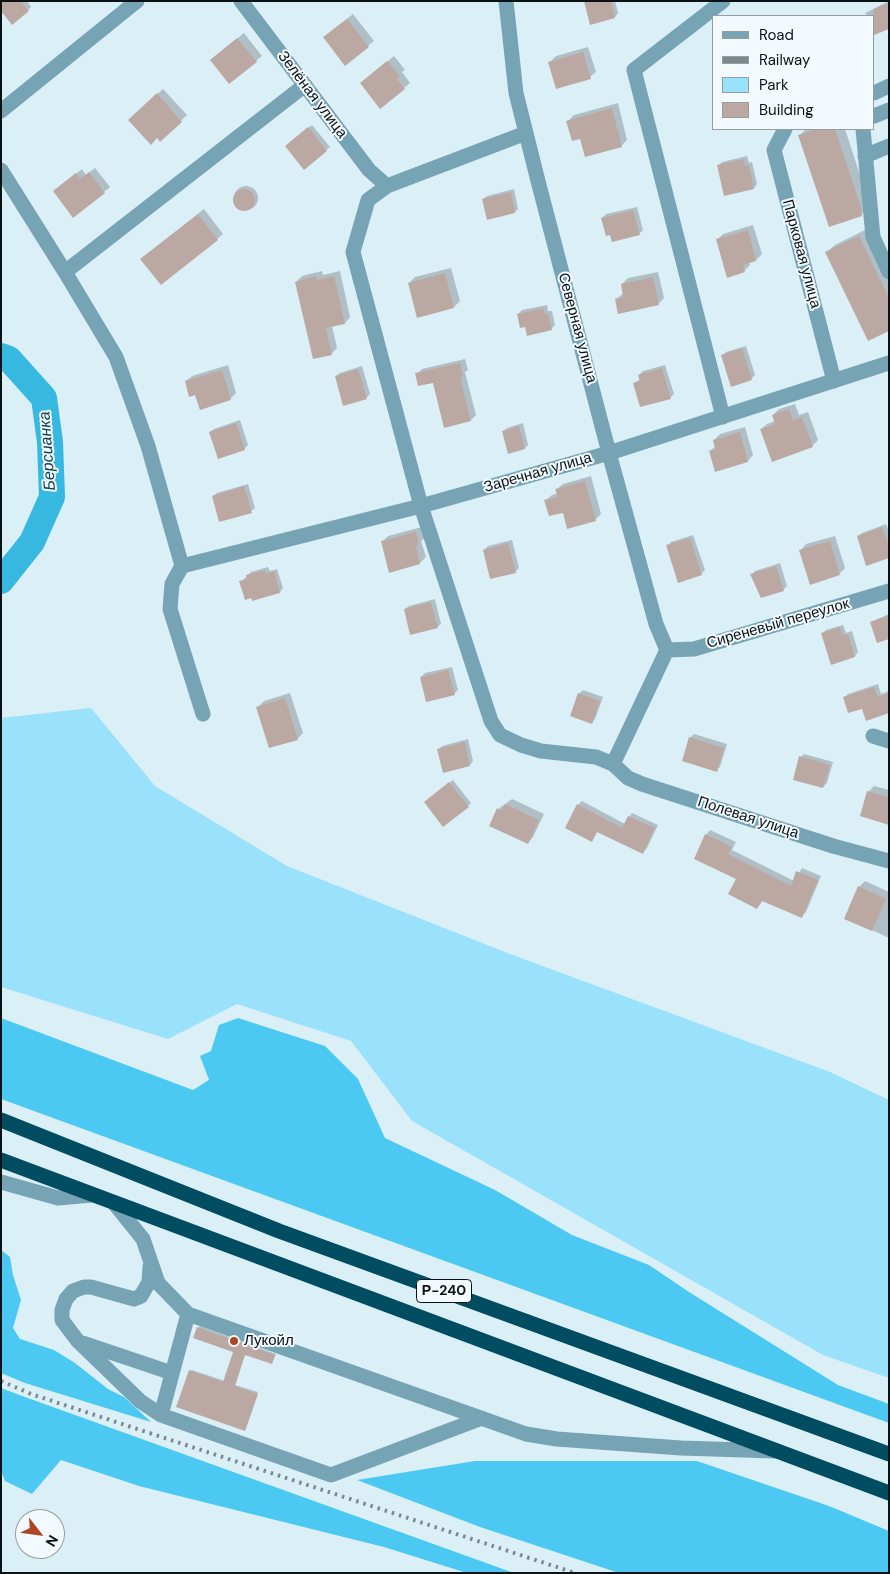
<!DOCTYPE html>
<html>
<head>
<meta charset="utf-8">
<style>
  body { margin:0 }
  #map { position:relative; width:890px; height:1574px; overflow:hidden; background:#dbeff7; font-family:"DM Sans",sans-serif }
  canvas { display:block }
  .frame { position:absolute; inset:0; border:2px solid #0b1215; pointer-events:none }
  .legend { position:absolute; left:712px; top:15px; width:162px; height:115px; box-sizing:border-box; background:#f2fafd; border:1px solid #969da0; margin:0; padding:6px 9px; list-style:none; font-size:15px; color:#0b1215 }
  .legend li { display:flex; align-items:center; gap:10px; height:25px }
  .legend b { width:25px; border:1px solid #969da0 }
  .north { position:absolute; left:15px; top:1509px; width:50px; height:50px; box-sizing:border-box; background:#f2fafd; border:1px solid #969da0; border-radius:50%; rotate:120deg; font-size:14px; font-weight:700; line-height:20px; text-align:center; color:#0b1215 }
  .north::after { content:''; display:block; margin:auto; width:18px; height:22px; background:#ad4526; clip-path:polygon(50% 0,100% 100%,50% 72%,0 100%) }
</style>
</head>
<body>
<div id="map">
<canvas width="890" height="1574"></canvas>
<div class="frame"></div>
<ul class="legend">
<li><b style="height:6px;background:#76a4b5"></b>Road</li>
<li><b style="height:6px;background:#7b898e"></b>Railway</li>
<li><b style="height:14px;background:#9ae1fb"></b>Park</li>
<li><b style="height:14px;background:#bca8a3"></b>Building</li>
</ul>
<div class="north">N</div>
</div>
<script>
const g = document.querySelector('canvas').getContext('2d');
g.lineJoin = 'round';
function paint(path, color) {
  g.fillStyle = color;
  g.fill(path, 'evenodd');
}
function shape(rows) {
  const path = new Path2D();
  for (const r of rows) {
    if (r.length === 3) {
      path.moveTo(r[0] + r[2], r[1]);
      path.arc(r[0], r[1], r[2], 0, 2 * Math.PI);
      continue;
    }
    path.moveTo(r[0], r[1]);
    for (let i = 2; i < r.length; i += 2) path.lineTo(r[i], r[i + 1]);
  }
  return path;
}
function trace(path, color, width, dash) {
  g.strokeStyle = color;
  g.lineWidth = width;
  g.lineCap = dash ? 'butt' : 'round';
  g.setLineDash(dash || []);
  g.stroke(path);
}
function write(font, color, halo, rows, align = 'center') {
  g.font = font + ' "DM Sans",sans-serif';
  g.lineWidth = 4;
  g.setLineDash([]);
  g.textBaseline = 'middle';
  g.strokeStyle = halo;
  g.fillStyle = color;
  for (const [text, x, y, turn = 0] of rows) {
    g.save();
    g.translate(x, y);
    g.rotate((+turn || 0) * Math.PI / 180);
    g.textAlign = isNaN(turn) ? turn : align;
    if (halo) g.strokeText(text, 0, 0);
    g.fillText(text, 0, 0);
    g.restore();
  }
}
const green = shape([
  [91,708,155,786,287,866,510,954,830,1072,889,1100,889,1378,823,1355,412,1121,351,1041,237,1004,168,1039,1,987,1,718]
]);
const forest = shape([
  [1,1018,193,1090,209,1080,200,1056,211,1051,219,1025,238,1018,325,1046,358,1079,385,1138,495,1190,572,1235,649,1265,689,1292,838,1385,889,1404,889,1423,1,1099],
  [1,1250,10,1257,13,1275,21,1300,13,1328,20,1339,54,1350,75,1363,108,1389,124,1397,151,1422,25,1383,1,1373],
  [1,1388,25,1397,514,1573,467,1573,384,1547,139,1486,61,1460,32,1494,5,1481,1,1471],
  [475,1461,697,1461,829,1506,889,1531,889,1573,619,1573,480,1527,357,1480]
]);
const shadow = shape([
  [4,1,27,1,31,7,28,10],
  [585,1,615,1,618,13,615,17,591,23],
  [889,1,889,28,874,33,874,16,867,16,865,13],
  [353,14,374,41,368,46,330,32],
  [244,33,262,56,256,61,211,60],
  [588,47,596,72,590,77,550,62,556,56],
  [394,56,405,70,402,72,410,83,404,88,367,78],
  [163,89,187,115,161,140,135,114],
  [618,103,627,140,621,146,581,137,568,121,574,115],
  [312,125,330,147,326,150,290,142],
  [806,129,845,129,868,199,869,207,861,215,800,135],
  [747,156,749,163,752,162,757,184,754,188,725,194,718,166,722,162],
  [95,168,110,187,104,192,60,186,82,169,86,175],
  [246,198,12],
  [514,189,518,209,515,212,483,199,487,196],
  [637,207,643,230,639,234,602,218,606,214],
  [204,209,223,234,217,239,148,254],
  [753,225,762,254,756,260,749,262,750,265,744,271,717,240,723,234],
  [867,229,889,275,889,329,827,252,835,245],
  [451,268,460,301,454,307,409,283,415,277],
  [322,271,323,275,340,271,350,317,345,323,332,326,337,348,331,354,296,282,302,276],
  [658,272,664,298,658,304,616,299,624,293,622,284,628,278],
  [547,305,548,311,552,311,555,325,551,329,526,326,518,314,522,310],
  [746,346,755,375,751,379,723,355,726,352],
  [465,359,468,370,465,372,476,415,471,420,434,381,417,374,422,369],
  [228,365,236,393,230,399,196,394,186,381,192,376],
  [665,365,674,394,670,398,635,383,640,379,639,375,643,371],
  [362,366,370,394,366,398,336,376,340,373],
  [795,404,799,415,808,412,818,440,812,446,761,429,767,424,775,421,773,415,779,409],
  [240,420,248,445,244,449,210,432,214,429],
  [523,423,528,445,525,448,509,453,504,431,507,428],
  [745,427,753,455,748,461,710,451,716,446,714,440,720,434],
  [591,476,601,514,595,520,564,511,546,500,552,495,558,493,557,489,563,484],
  [248,484,255,508,251,511,213,496,217,493],
  [886,524,889,532,889,557,858,536,862,533],
  [422,527,425,538,421,541,426,557,420,563,390,571,382,542,388,536],
  [693,535,705,570,701,574,668,546,671,542],
  [835,536,845,568,839,574,801,550,806,544],
  [512,540,519,568,515,572,484,550,488,546],
  [780,563,787,586,783,590,752,575,755,571],
  [268,567,270,571,277,569,283,588,280,592,241,582,251,572],
  [435,599,441,624,437,627,405,609,409,606],
  [889,614,889,638,871,622],
  [843,625,846,633,852,631,858,652,855,656,832,663,823,633,826,630],
  [452,667,458,690,454,694,421,677,425,673],
  [878,684,881,694,889,691,889,712,863,707,845,697,848,694],
  [583,690,603,697,595,719,592,723,579,694],
  [290,693,303,733,297,739,258,707,264,701],
  [694,734,727,744,720,767,716,770,690,738],
  [468,739,473,761,470,765,444,771,439,749,442,746],
  [804,754,833,762,827,783,823,787,801,757],
  [453,780,471,803,468,806,429,799],
  [874,786,889,790,889,823,868,792],
  [512,799,544,814,533,837,528,843,498,809],
  [582,801,625,824,632,813,658,825,647,848,643,852,598,831,591,840,578,805],
  [710,830,736,842,732,850,794,881,802,868,821,876,806,912,801,917,763,900,757,908,706,835],
  [865,881,889,892,889,938,846,918,859,887],
  [200,1326,276,1354,272,1363,245,1354,235,1385,258,1392,246,1428,190,1371,192,1370,225,1381,235,1351,198,1328]
]);
const river = shape([
  [1,356,9,359,44,398,50,442,52,497,32,542,1,581]
]);
const building = shape([
  [1,1,21,1,29,11,12,25,1,11],
  [584,1,611,1,615,18,590,25],
  [889,3,889,29,874,35,874,9],
  [347,19,369,47,345,66,323,37],
  [237,38,257,62,229,84,210,60],
  [583,52,591,79,556,89,548,62],
  [387,61,400,76,397,79,405,89,380,109,360,83],
  [157,93,182,122,160,142,157,138,151,145,128,120],
  [612,108,622,147,585,157,580,139,572,141,566,121],
  [308,127,327,151,304,170,285,146],
  [817,129,835,129,861,207,862,216,829,227,798,135],
  [744,159,745,166,749,165,754,189,724,196,717,165],
  [89,172,105,193,73,218,53,191,76,173,80,179],
  [244,200,11],
  [511,192,515,213,487,220,482,199],
  [633,210,640,235,612,242,610,235,606,236,601,218],
  [198,214,218,240,161,285,140,259],
  [748,230,756,261,743,265,745,272,727,278,716,239],
  [859,236,889,298,889,331,868,341,825,252],
  [445,273,454,308,417,318,408,283],
  [316,276,317,280,334,276,345,324,326,328,332,355,313,359,295,282],
  [653,277,659,305,618,314,615,299,623,297,621,284],
  [543,308,545,314,548,314,552,330,527,336,525,327,520,328,517,314],
  [742,348,752,380,731,387,721,355],
  [460,363,463,376,460,377,471,421,444,428,433,383,418,386,415,373],
  [662,368,671,399,640,407,633,383,640,381,638,375],
  [358,369,367,399,343,406,335,376],
  [222,370,231,400,200,410,195,395,189,397,185,381],
  [789,409,793,420,802,417,813,447,772,462,760,429,775,424,772,415],
  [236,423,245,450,218,459,209,432],
  [519,426,525,449,508,454,502,431],
  [740,432,748,462,715,472,709,451,715,449,713,440],
  [585,481,596,521,567,529,563,513,549,516,544,500,558,497,555,489],
  [244,486,252,513,219,522,212,496],
  [882,527,889,546,889,558,866,566,857,536],
  [416,532,419,545,416,546,420,564,389,573,381,541],
  [690,538,702,575,678,583,666,545],
  [830,541,840,575,810,585,799,550],
  [508,543,516,573,490,579,483,550],
  [776,566,784,591,761,598,750,574],
  [265,570,266,574,274,571,280,593,252,601,251,598,245,600,239,581,247,579,246,575],
  [431,602,438,628,410,635,404,609],
  [889,615,889,639,877,643,870,622],
  [840,627,842,635,848,634,855,657,831,665,821,633],
  [448,670,455,695,426,702,420,677],
  [874,687,878,697,889,693,889,713,866,721,862,709,848,713,843,697],
  [578,693,600,701,592,724,570,716],
  [285,698,298,740,269,748,256,707],
  [689,737,724,748,717,772,682,761],
  [465,742,470,766,443,773,437,749],
  [799,756,830,765,823,788,793,780],
  [449,782,469,807,443,827,424,802],
  [867,791,889,797,889,825,860,816],
  [505,804,539,820,528,844,489,826,497,808,501,811],
  [577,804,622,828,628,816,655,828,643,854,597,832,592,842,565,828],
  [705,834,732,847,728,854,791,886,796,871,818,880,802,918,762,901,757,909,728,894,736,879,694,859],
  [858,886,886,899,872,931,844,919],
  [197,1327,275,1355,272,1364,245,1355,235,1386,258,1394,245,1431,176,1407,189,1370,223,1382,233,1352,193,1338]
]);
const minor = shape([
  [241,1,369,170,387,186],
  [506,1,516,93,538,181,609,453,656,624,667,650],
  [874,93,889,86],
  [1,111,137,1],
  [874,116,889,110],
  [785,129,774,150,834,381],
  [863,129,873,237,889,272],
  [526,133,387,186,368,200,353,252,421,506,491,721,500,735,521,745,541,751,596,757,613,764,628,778,642,784,833,846,889,861],
  [865,156,889,146],
  [1,170,65,272,305,85],
  [65,272,116,357,148,446,182,566,172,584,170,609,203,714],
  [723,417,634,70,723,1],
  [182,566,421,506,609,453,889,363],
  [667,650,694,649,889,591],
  [873,736,889,741],
  [613,764,667,650],
  [1,1182,58,1198,92,1195],
  [114,1203,143,1239,158,1283,188,1314,526,1434,557,1439,681,1448,774,1451],
  [150,1267,149,1282,141,1296,134,1299,91,1287,84,1287,73,1291,66,1299,62,1310,62,1320,77,1340,140,1401,161,1415],
  [188,1314,161,1415,331,1475,482,1418],
  [83,1343,172,1373]
]);
const highway = shape([
  [1,1120,279,1231,889,1454],
  [1,1160,889,1493]
]);
const rail = shape([
  [1,1381,31,1394,575,1573]
]);
const markers = [
  [234,1341,5,"#ad4526"]
];
const shields = [
  [444,1291,55]
];
const shieldNames = [
  ["Р-240",444,1291]
];
const streetNames = [
  ["Зелёная улица",312,95,53],
  ["Парковая улица",801,254,75],
  ["Северная улица",577,328,75],
  ["Заречная улица",538,473,-16],
  ["Сиреневый переулок",778,624,-16],
  ["Полевая улица",748,818,18]
];
const poiNames = [
  ["Лукойл",244,1341]
];
const waterNames = [
  ["Берсианка",48,451,-94]
];
paint(green, '#9ae1fb');
paint(forest, '#4cc9f2');
paint(shadow, '#0003');
trace(river, '#37b8e1', 26);
paint(building, '#bca8a3');
trace(minor, '#76a4b5', 15);
trace(highway, '#004d62', 15);
trace(rail, '#7b898e', 4, [2.5, 5]);
for (const [x, y, r, color] of markers) {
  const dot = new Path2D();
  dot.arc(x, y, r, 0, 2 * Math.PI);
  g.fillStyle = color;
  g.fill(dot);
  trace(dot, '#f2fafd', 2);
}
for (const [x, y, w] of shields) {
  const box = new Path2D();
  box.roundRect(x - w / 2, y - 11.5, w, 23, 4);
  g.fillStyle = '#f2fafd';
  g.fill(box);
  trace(box, '#0b1215', 1);
}
write('bold 14px', '#0b1215', null, shieldNames);
write('15px', '#0b1215', '#f2fafd', streetNames);
write('15px', '#0b1215', '#f2fafd', poiNames, 'left');
write('italic 16px', '#0e4455', '#f2fafd', waterNames);
</script>
</body>
</html>
